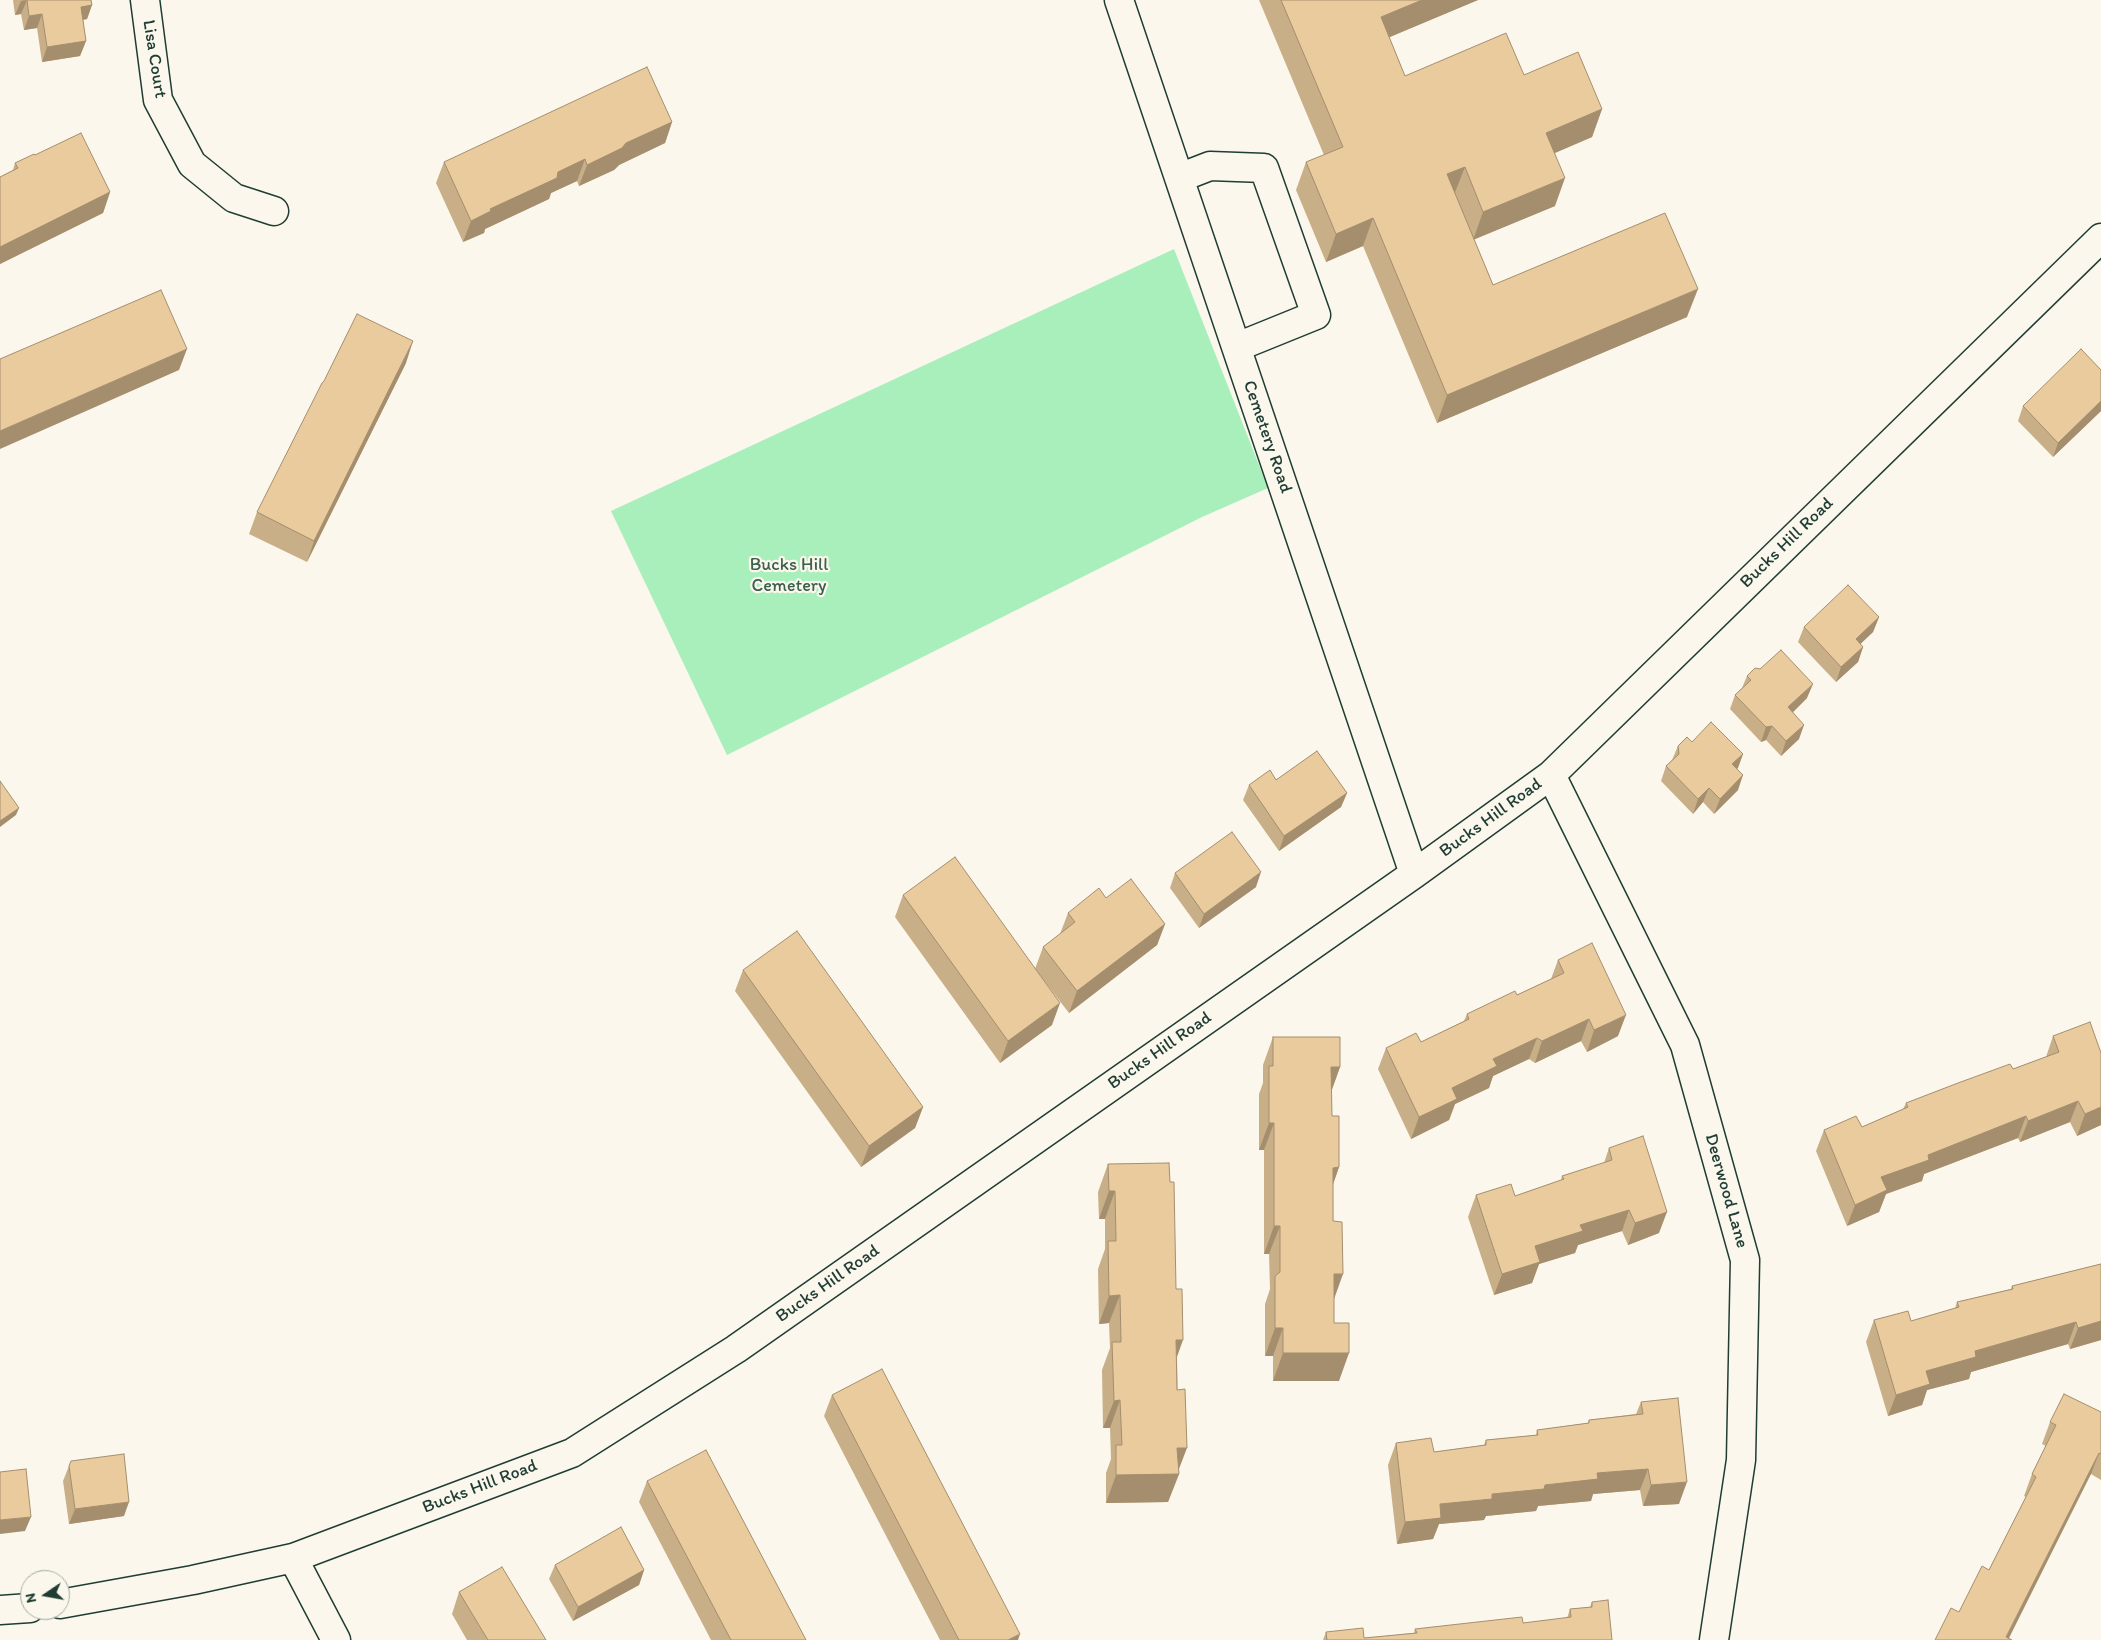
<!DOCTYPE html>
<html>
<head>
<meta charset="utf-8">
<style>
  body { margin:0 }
  #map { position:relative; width:2101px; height:1640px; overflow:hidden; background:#fbf7ec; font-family:Itim,sans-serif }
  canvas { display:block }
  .north { position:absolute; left:20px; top:1570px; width:50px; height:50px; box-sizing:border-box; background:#fbf7ec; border:1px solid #a3ada2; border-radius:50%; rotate:258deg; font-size:14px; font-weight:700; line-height:20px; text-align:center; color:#1f3d34 }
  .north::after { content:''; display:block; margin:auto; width:18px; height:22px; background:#1f3d34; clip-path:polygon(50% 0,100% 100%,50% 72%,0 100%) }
</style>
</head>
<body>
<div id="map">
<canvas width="2101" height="1640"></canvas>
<div class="north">N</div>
</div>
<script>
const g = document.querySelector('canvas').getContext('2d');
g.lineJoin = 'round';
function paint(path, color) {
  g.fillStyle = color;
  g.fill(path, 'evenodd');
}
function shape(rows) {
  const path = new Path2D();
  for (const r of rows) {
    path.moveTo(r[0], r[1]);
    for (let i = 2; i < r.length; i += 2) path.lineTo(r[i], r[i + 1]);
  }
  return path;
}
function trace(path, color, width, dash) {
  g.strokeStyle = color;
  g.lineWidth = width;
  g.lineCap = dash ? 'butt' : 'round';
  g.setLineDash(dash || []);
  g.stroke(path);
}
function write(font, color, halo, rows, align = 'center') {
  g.font = font + ' Itim,sans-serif';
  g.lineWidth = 4.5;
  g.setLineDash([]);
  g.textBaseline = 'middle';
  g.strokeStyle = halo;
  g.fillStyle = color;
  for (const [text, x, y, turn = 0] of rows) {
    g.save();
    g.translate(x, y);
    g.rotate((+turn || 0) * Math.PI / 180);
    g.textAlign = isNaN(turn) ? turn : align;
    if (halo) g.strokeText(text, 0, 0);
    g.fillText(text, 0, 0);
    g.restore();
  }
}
const green = shape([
  [1174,249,1268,488,1202,517,727,755,611,511]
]);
const minor = shape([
  [145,0,158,100,192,164,234,198,274,211],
  [1119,0,1414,874],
  [1179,178,1210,166,1264,168,1316,315,1237,347],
  [1551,775,1685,1045,1745,1260,1741,1460,1714,1640],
  [293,1558,336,1640],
  [60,1604,193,1580,293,1558,572,1453,736,1349,1414,874,1551,775,2101,238],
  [0,1610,30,1608]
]);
const wall = shape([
  [13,0,91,0,92,5,87,19,83,20,86,41,80,56,42,62,37,28,24,30,21,14,15,15],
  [1259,0,1478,0,1389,37,1405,76,1524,75,1602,109,1592,137,1555,153,1555,206,1474,239,1493,285,1687,317,1437,423,1363,246,1326,262,1296,190,1306,162,1324,155],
  [672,122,665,143,619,165,614,170,579,186,577,181,551,193,549,199,485,229,484,233,463,242,436,183,444,162],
  [35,155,110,192,103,213,0,264,0,177,13,170,15,163],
  [406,363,307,562,249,534,257,512],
  [2101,370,2101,411,2053,457,2018,421,2023,406],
  [1879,617,1873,632,1860,644,1863,647,1858,662,1836,682,1798,642,1804,627],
  [1747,676,1807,698,1793,712,1799,739,1781,756,1766,740,1761,742,1730,709,1735,695,1742,688],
  [1692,742,1743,754,1737,769,1738,790,1714,814,1703,802,1693,814,1661,781,1666,766,1672,760,1678,746],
  [1276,780,1347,793,1341,807,1279,851,1243,800,1249,785],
  [1175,873,1256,887,1199,928,1170,888],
  [903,895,1052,1025,1000,1063,895,917],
  [1106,898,1165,924,1157,945,1069,1013,1035,969,1043,947,1060,934,1068,913],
  [1558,960,1618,1036,1587,1052,1581,1041,1535,1063,1529,1059,1493,1076,1489,1088,1455,1104,1449,1120,1411,1139,1378,1069,1386,1048,1421,1042,1464,1021,1467,1014,1517,995,1551,979],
  [743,970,923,1107,915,1128,861,1167,735,991],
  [2053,1036,2101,1053,2101,1125,2077,1136,2070,1122,2020,1142,2018,1138,1924,1174,1922,1181,1886,1194,1879,1212,1847,1226,1816,1151,1824,1130,1862,1127,1903,1109,1906,1103,2013,1069,2046,1057],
  [1273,1037,1340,1067,1331,1092,1332,1116,1339,1167,1333,1185,1334,1323,1339,1381,1273,1381,1273,1356,1265,1356,1265,1304,1270,1289,1269,1254,1264,1254,1264,1150,1259,1150,1259,1094,1263,1083,1263,1065],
  [1609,1148,1659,1233,1628,1245,1622,1231,1578,1245,1575,1253,1539,1264,1532,1283,1494,1295,1468,1217,1476,1195,1515,1196,1561,1180,1562,1176,1604,1163],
  [1108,1164,1177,1359,1179,1474,1168,1502,1106,1503,1106,1473,1111,1459,1110,1428,1103,1428,1102,1370,1110,1348,1109,1323,1099,1324,1098,1269,1105,1249,1105,1219,1099,1219,1098,1192],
  [2101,1264,2101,1340,2070,1349,2068,1344,1971,1372,1969,1379,1927,1390,1922,1405,1888,1416,1866,1342,1874,1320,1911,1321,1955,1308,1957,1302,2011,1289,2012,1286],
  [832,1395,1018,1640,940,1640,824,1416],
  [1641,1402,1679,1504,1643,1506,1640,1490,1593,1494,1591,1501,1538,1506,1536,1511,1486,1516,1484,1520,1439,1524,1433,1539,1397,1544,1388,1465,1396,1443,1434,1452,1484,1445,1486,1440,1536,1435,1537,1430,1588,1423,1589,1420,1636,1414],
  [2101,1412,2101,1480,2091,1474,1959,1612,1989,1570,2026,1497,2024,1496,2032,1474,2046,1446,2042,1444,2050,1422],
  [69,1466,124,1516,69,1524,63,1481],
  [647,1481,806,1640,711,1640,639,1502],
  [555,1565,644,1570,639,1585,573,1621,549,1579],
  [459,1592,546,1640,467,1640,452,1614],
  [1592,1602,1612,1640,1323,1640,1326,1632,1364,1638,1414,1633,1415,1629,1523,1623,1567,1618,1570,1609,1590,1607]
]);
const shadedWall = shape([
  [27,0,21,14,15,15,21,1],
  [1422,0,1478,0,1371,45,1381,17],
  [92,5,87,19,75,21,81,7],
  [42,14,37,28,24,30,29,16],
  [86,41,80,56,42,62,47,47],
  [1602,109,1592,137,1536,161,1546,133],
  [672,122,665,143,619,165,614,170,579,186,587,165,626,143],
  [585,159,577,181,551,193,549,199,485,229,484,233,463,242,471,221,490,209,558,172],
  [1465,167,1454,195,1447,174],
  [1565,178,1555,206,1473,240,1483,212],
  [110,192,103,213,0,264,0,247],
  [1373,218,1363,246,1326,262,1336,234],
  [1698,289,1687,317,1437,423,1447,395],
  [413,341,406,363,307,562,314,541],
  [187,349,179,370,0,449,0,431],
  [2101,401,2101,411,2053,457,2058,443],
  [1879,617,1873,632,1850,654,1856,639],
  [1863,647,1858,662,1836,682,1841,667],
  [1813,684,1807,698,1783,722,1788,707],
  [1804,725,1799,739,1781,756,1786,741],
  [1772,726,1766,740,1761,742,1766,727],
  [1743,754,1738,768,1727,779,1732,764],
  [1743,775,1738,790,1714,814,1720,799],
  [1709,788,1703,802,1693,814,1698,799],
  [1347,793,1341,807,1279,851,1284,836],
  [19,808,16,815,0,827,0,821],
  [1261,872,1256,887,1199,928,1204,914],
  [1165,924,1157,945,1069,1013,1077,991],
  [1060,1003,1052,1025,1000,1063,1008,1041],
  [1626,1015,1618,1036,1587,1052,1594,1030],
  [1589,1019,1581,1041,1535,1063,1542,1041],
  [1537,1038,1529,1059,1493,1076,1489,1088,1455,1104,1449,1120,1411,1139,1419,1117,1452,1088,1493,1059],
  [1331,1067,1340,1067,1330,1095],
  [2078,1101,2070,1122,2020,1142,2028,1121],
  [923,1107,915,1128,861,1167,869,1146],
  [2101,1107,2101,1125,2077,1136,2085,1114],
  [2026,1116,2018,1138,1924,1174,1922,1181,1886,1194,1879,1212,1847,1226,1855,1205,1881,1177,1928,1155],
  [1269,1123,1274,1123,1264,1150,1259,1150],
  [1339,1167,1329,1195,1333,1168],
  [1109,1191,1115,1191,1105,1219,1099,1219],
  [1629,1210,1622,1231,1578,1245,1575,1253,1539,1264,1532,1283,1494,1295,1502,1274,1535,1246,1580,1225],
  [1667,1212,1659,1233,1628,1245,1635,1223],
  [1274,1226,1280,1226,1269,1254,1264,1254],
  [1334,1274,1343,1274,1333,1302],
  [1120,1295,1109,1323,1099,1324,1109,1296],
  [2101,1321,2101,1340,2070,1349,2078,1328],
  [2076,1322,2068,1344,1971,1372,1969,1379,1927,1390,1922,1405,1888,1416,1896,1395,1926,1371,1975,1351],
  [1275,1328,1283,1328,1273,1356,1265,1356],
  [1176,1340,1183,1340,1173,1368],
  [1283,1353,1349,1353,1339,1381,1273,1381],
  [1120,1400,1110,1428,1103,1428,1114,1401],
  [1177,1448,1187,1448,1177,1474,1179,1474,1168,1502,1106,1503,1116,1475],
  [2099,1453,2091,1474,2008,1640,2006,1637],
  [1648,1469,1640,1490,1593,1494,1591,1501,1538,1506,1536,1511,1486,1516,1484,1520,1439,1524,1433,1539,1397,1544,1405,1522,1440,1504,1545,1485,1597,1473],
  [1687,1482,1679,1504,1643,1506,1651,1485],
  [129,1502,124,1516,69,1524,75,1509],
  [31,1517,25,1531,0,1534,0,1520],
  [644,1570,639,1585,573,1621,578,1607],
  [1020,1634,1018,1640,1008,1640]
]);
const building = shape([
  [27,0,91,0,92,5,81,7,86,41,47,47,42,14,29,16,27,0],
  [1281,0,1422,0,1381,17,1405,76,1506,33,1524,75,1578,52,1602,109,1546,133,1565,178,1483,212,1465,167,1447,174,1493,285,1665,213,1698,289,1447,395,1373,218,1336,234,1306,162,1343,147,1281,0],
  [647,67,672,122,626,143,622,148,587,165,585,159,558,172,557,178,490,209,491,211,471,221,444,162,647,67],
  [81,133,110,192,0,247,0,177,18,168,15,163,34,154,35,155,81,133],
  [161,290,187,349,0,431,0,359,161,290],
  [357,314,413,341,314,541,257,512,322,383,324,381,357,314],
  [2081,349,2101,370,2101,401,2058,443,2023,406,2081,349],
  [1848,585,1879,617,1856,639,1863,647,1841,667,1804,627,1848,585],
  [1781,650,1813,684,1788,707,1804,725,1786,741,1772,726,1766,727,1735,695,1751,680,1747,676,1755,668,1760,669,1781,650],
  [1711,722,1743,754,1732,764,1743,775,1720,799,1709,788,1698,799,1666,766,1679,754,1678,746,1687,737,1692,742,1711,722],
  [1317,751,1347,793,1284,836,1249,785,1270,770,1276,780,1317,751],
  [0,781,19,808,0,821,0,781],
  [1232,832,1261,872,1204,914,1175,873,1232,832],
  [955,857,1060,1003,1008,1041,903,895,955,857],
  [1131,879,1165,924,1077,991,1043,947,1075,922,1068,913,1099,888,1106,898,1131,879],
  [797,931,923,1107,869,1146,743,970,797,931],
  [1592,943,1626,1015,1594,1030,1589,1019,1542,1041,1537,1038,1493,1059,1497,1066,1452,1088,1457,1099,1419,1117,1386,1048,1416,1033,1421,1042,1469,1019,1467,1014,1515,991,1517,995,1564,973,1558,960,1592,943],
  [2090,1022,2101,1053,2101,1107,2085,1114,2078,1101,2028,1121,2026,1116,1928,1155,1929,1160,1881,1177,1887,1190,1855,1205,1824,1130,1856,1116,1862,1127,1908,1107,1906,1103,1958,1083,2010,1064,2013,1069,2059,1052,2053,1036,2090,1022],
  [1273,1037,1340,1037,1340,1067,1331,1067,1332,1116,1339,1116,1339,1167,1333,1168,1333,1221,1342,1222,1343,1274,1334,1274,1334,1323,1349,1323,1349,1353,1283,1353,1283,1328,1275,1328,1275,1276,1280,1272,1280,1226,1274,1226,1274,1123,1269,1123,1269,1066,1273,1066,1273,1037],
  [1643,1136,1667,1212,1635,1223,1629,1210,1580,1225,1583,1231,1535,1246,1540,1262,1502,1274,1476,1195,1511,1184,1515,1196,1564,1179,1562,1176,1612,1160,1609,1148,1643,1136],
  [1169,1163,1170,1182,1174,1182,1176,1289,1182,1289,1183,1340,1176,1340,1177,1390,1185,1389,1187,1448,1177,1448,1179,1474,1116,1475,1116,1445,1122,1445,1120,1400,1114,1401,1112,1342,1121,1342,1120,1295,1109,1296,1108,1241,1116,1241,1115,1191,1109,1191,1108,1164,1169,1163],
  [2101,1264,2101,1321,2078,1328,2076,1322,1975,1351,1976,1357,1926,1371,1930,1384,1896,1395,1874,1320,1908,1311,1911,1321,1959,1307,1957,1302,2013,1289,2012,1286,2101,1264],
  [882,1369,1020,1634,1008,1640,959,1640,832,1395,882,1369],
  [2064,1394,2101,1412,2101,1454,2099,1453,2006,1637,2012,1640,1935,1640,1951,1608,1959,1612,1982,1566,1989,1570,2036,1477,2032,1474,2056,1425,2050,1422,2064,1394],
  [1678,1398,1687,1482,1651,1485,1648,1469,1597,1473,1598,1479,1545,1485,1544,1489,1492,1494,1492,1499,1440,1504,1441,1518,1405,1522,1396,1443,1431,1438,1434,1452,1486,1445,1486,1440,1538,1435,1537,1430,1589,1423,1589,1420,1643,1414,1641,1402,1678,1398],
  [706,1450,806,1640,731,1640,647,1481,706,1450],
  [124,1454,129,1502,75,1509,69,1466,71,1461,124,1454],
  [26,1469,31,1517,0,1520,0,1472,26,1469],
  [621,1527,644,1570,578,1607,555,1565,621,1527],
  [502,1567,546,1640,488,1640,459,1592,502,1567],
  [1608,1600,1612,1640,1327,1640,1326,1632,1363,1628,1364,1638,1417,1633,1415,1629,1522,1617,1523,1623,1571,1617,1570,1609,1592,1607,1592,1602,1608,1600]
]);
const streetNames = [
  ["Lisa Court",154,59,81],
  ["Cemetery Road",1267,437,71],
  ["Bucks Hill Road",1787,543,-44],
  ["Bucks Hill Road",1491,818,-36],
  ["Bucks Hill Road",1160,1051,-35],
  ["Deerwood Lane",1726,1191,74],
  ["Bucks Hill Road",828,1284,-35],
  ["Bucks Hill Road",480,1487,-21]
];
const parkNames = [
  ["Bucks Hill",789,565],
  ["Cemetery",789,586]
];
paint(green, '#a8efbb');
trace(minor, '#1f3d34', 31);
trace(minor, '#fbf7ec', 28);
paint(wall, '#c9af87');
paint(shadedWall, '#a48e6e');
paint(building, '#eacb9d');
trace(building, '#a48e6e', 1);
write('18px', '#1f3d34', '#fbf7ec', streetNames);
write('18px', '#3a614f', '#fbf7ec', parkNames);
</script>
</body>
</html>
